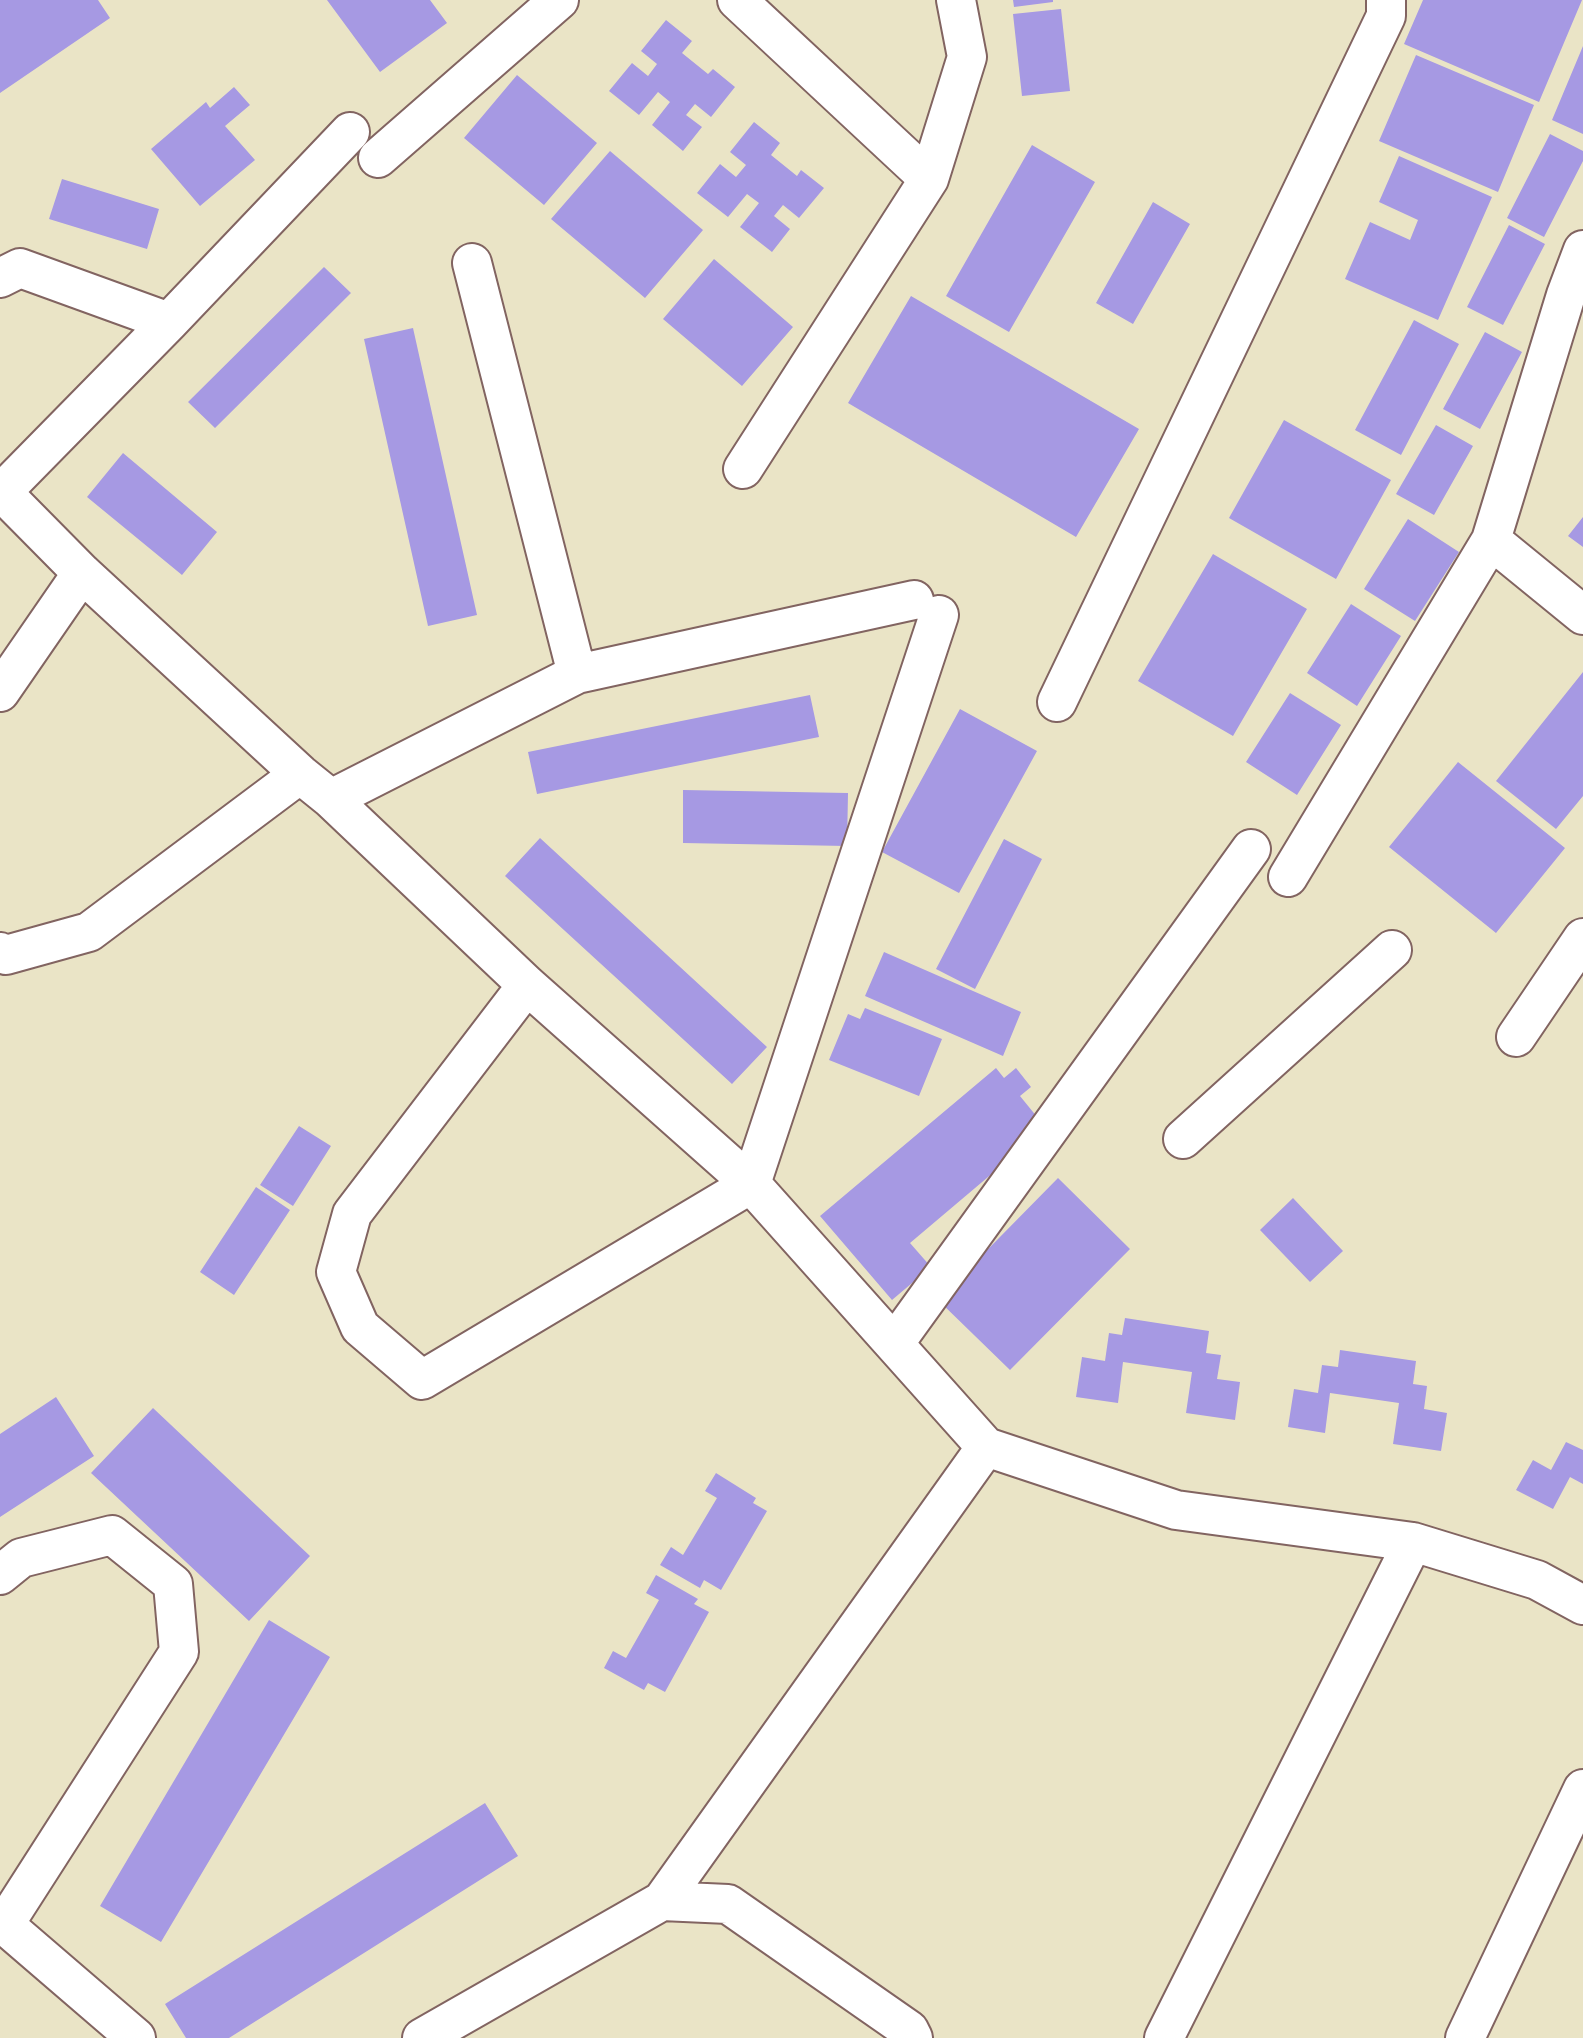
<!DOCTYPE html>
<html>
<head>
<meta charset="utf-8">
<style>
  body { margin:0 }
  canvas { display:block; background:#eae4c6 }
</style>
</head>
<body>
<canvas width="1583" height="2038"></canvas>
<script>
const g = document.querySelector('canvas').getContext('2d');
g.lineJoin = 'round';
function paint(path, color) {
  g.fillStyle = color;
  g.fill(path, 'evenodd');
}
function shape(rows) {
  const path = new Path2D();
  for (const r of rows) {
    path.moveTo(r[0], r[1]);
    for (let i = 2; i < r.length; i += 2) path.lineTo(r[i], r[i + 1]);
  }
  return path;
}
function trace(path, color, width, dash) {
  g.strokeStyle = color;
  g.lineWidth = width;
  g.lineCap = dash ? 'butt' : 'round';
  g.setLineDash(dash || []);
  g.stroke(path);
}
const building = shape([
  [0,0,98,0,110,18,0,93],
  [327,0,430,0,447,23,380,72],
  [1013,0,1053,0,1053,2,1014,7],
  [1423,0,1582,0,1539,102,1404,44],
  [1061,9,1070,91,1022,96,1013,14],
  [666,20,692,41,682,53,708,74,713,69,735,87,711,117,695,104,686,115,702,127,683,151,652,125,670,102,658,92,639,115,609,91,632,63,648,76,657,64,641,51],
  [1583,46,1583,134,1552,120],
  [1416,55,1534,105,1498,192,1379,141],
  [517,75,597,143,544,205,464,138],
  [234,87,250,105,225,126,255,160,200,206,151,149,206,102,210,108],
  [754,122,780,143,771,155,797,176,801,170,824,188,799,218,783,205,774,216,790,229,772,252,740,227,759,203,747,194,728,217,697,193,720,164,736,177,746,165,730,152],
  [1550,134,1583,151,1583,161,1544,237,1507,218],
  [1032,145,1095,182,1009,332,946,296],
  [610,151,703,230,645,298,551,219],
  [1399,156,1492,197,1438,320,1345,279,1370,222,1410,240,1418,220,1379,202],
  [62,179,159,209,147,249,49,219],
  [1153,202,1190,224,1133,324,1096,303],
  [1509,225,1545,244,1503,325,1467,307],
  [714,259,793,327,742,386,663,319],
  [324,267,351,293,215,428,188,402],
  [911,296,1139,429,1076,537,848,403],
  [1414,320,1459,344,1401,455,1355,430],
  [413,328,477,615,428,626,364,339],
  [1485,332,1522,352,1480,429,1443,409],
  [1284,420,1391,480,1336,579,1229,518],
  [1436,425,1473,446,1434,515,1396,494],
  [123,453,217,532,182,575,87,497],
  [1583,517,1583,547,1568,536],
  [1408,519,1459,552,1415,621,1364,589],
  [1213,554,1307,609,1233,736,1138,681],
  [1351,604,1401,636,1357,706,1307,673],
  [1583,672,1583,796,1556,829,1496,781],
  [1290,693,1341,725,1297,795,1246,762],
  [810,695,819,737,537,794,528,752],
  [960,709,1037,751,959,893,882,852],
  [1458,762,1565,848,1496,933,1389,847],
  [683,790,848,793,847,846,683,843],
  [540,838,767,1047,732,1084,505,876],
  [1004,839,1042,859,975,989,936,969],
  [884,952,1021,1012,1003,1056,865,996],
  [865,1008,942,1039,919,1096,829,1060,848,1014,860,1019],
  [996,1068,1004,1078,1016,1068,1031,1087,1020,1096,1046,1128,910,1243,931,1267,892,1300,820,1216],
  [299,1126,331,1146,293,1206,260,1185],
  [1058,1178,1130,1249,1010,1370,938,1300],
  [256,1187,290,1210,234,1295,200,1272],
  [1293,1198,1343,1251,1310,1282,1260,1230],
  [1125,1318,1209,1331,1206,1353,1221,1355,1217,1379,1240,1382,1235,1420,1186,1413,1192,1372,1123,1362,1118,1403,1076,1397,1082,1357,1105,1361,1109,1333,1122,1335],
  [1340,1350,1416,1361,1413,1384,1427,1386,1424,1409,1447,1413,1441,1451,1393,1444,1399,1403,1330,1393,1325,1433,1288,1427,1294,1389,1318,1393,1322,1365,1338,1367],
  [56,1397,94,1456,0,1517,0,1434],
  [153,1408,310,1556,249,1621,91,1473],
  [1566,1442,1583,1450,1583,1484,1570,1477,1553,1509,1516,1490,1533,1460,1551,1470],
  [716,1473,756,1498,753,1503,767,1511,721,1590,704,1580,700,1588,660,1565,671,1547,683,1555,717,1498,705,1491],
  [656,1575,698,1599,694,1604,709,1612,665,1692,648,1683,644,1690,604,1668,613,1651,626,1658,659,1600,646,1593],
  [269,1620,330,1657,161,1942,100,1906],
  [485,1803,518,1856,229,2038,186,2038,165,2004]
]);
const minor = shape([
  [737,0,929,179],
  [378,158,559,0],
  [472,263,577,674],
  [0,278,20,268,169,322],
  [743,469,929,179,967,57,956,0],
  [0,490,82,573,300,774,331,799,527,985,751,1184,986,1447,1176,1510,1413,1542,1537,1580,1583,1605],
  [2,492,169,322,350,132],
  [1491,540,1583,615],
  [0,692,82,573],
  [1057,702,1386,16,1386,0],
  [331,799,577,674,914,600],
  [1288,877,1491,540,1566,295,1583,250],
  [0,952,6,955,89,932,300,774],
  [527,985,352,1214,336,1272,360,1327,422,1380,751,1184,939,615],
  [1516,1037,1583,938],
  [1183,1139,1392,950],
  [894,1344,1251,849],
  [0,1575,21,1558,112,1535,173,1584,179,1652,4,1925],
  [662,1901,728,1904,909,2030,913,2038],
  [0,1921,136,2038],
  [422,2038,662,1901,986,1447],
  [1164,2038,1413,1542],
  [1465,2038,1583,1789]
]);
paint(building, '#a699e3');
trace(minor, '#826461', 42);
trace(minor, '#fff', 38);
</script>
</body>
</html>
